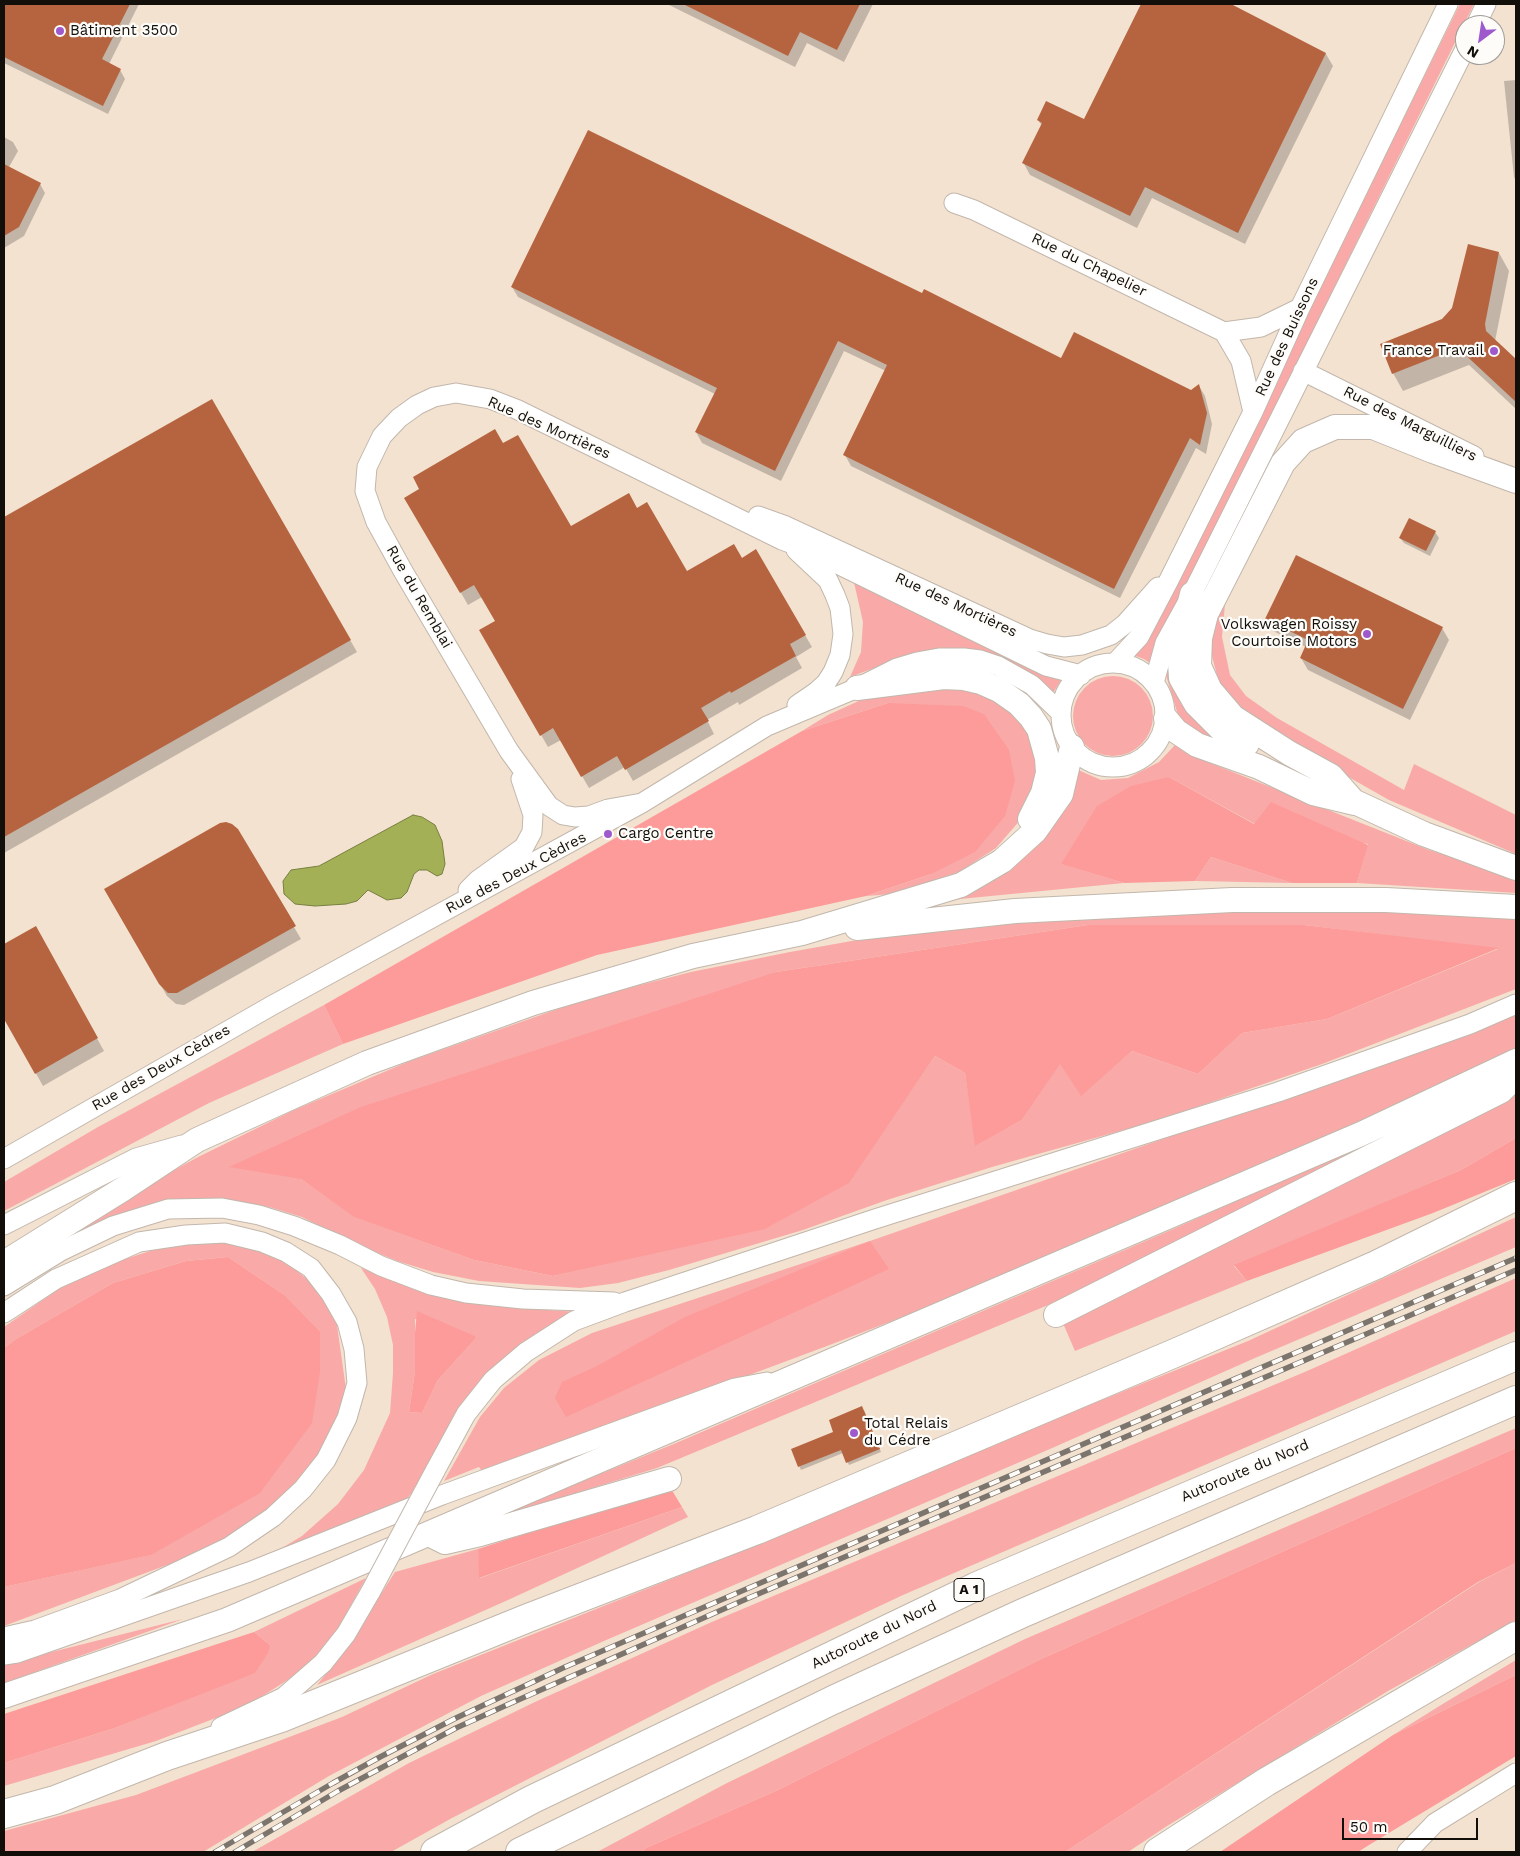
<!DOCTYPE html>
<html>
<head>
<meta charset="utf-8">
<style>
  body { margin:0 }
  #map { position:relative; width:1520px; height:1856px; overflow:hidden; background:#f8ede1; font-family:"Work Sans",sans-serif }
  canvas { display:block }
  .frame { position:absolute; inset:0; border:5px solid #120f0b; pointer-events:none }
  .north { position:absolute; left:1455px; top:15px; width:50px; height:50px; box-sizing:border-box; background:#fefcf9; border:1px solid #a09d9a; border-radius:50%; rotate:211deg; font-size:14px; font-weight:700; line-height:20px; text-align:center; color:#120f0b }
  .north::after { content:''; display:block; margin:auto; width:18px; height:22px; background:#9e59cd; clip-path:polygon(50% 0,100% 100%,50% 72%,0 100%) }
  .scale { position:absolute; left:1342px; top:1818px; width:136px; height:22px; box-sizing:border-box; border:2px solid #120f0b; border-top:0; padding-left:6px; font-size:15px; line-height:18px; white-space:nowrap; color:#120f0b; -webkit-text-stroke:4px #fefcf9; paint-order:stroke }
</style>
</head>
<body>
<div id="map">
<canvas width="1520" height="1856"></canvas>
<div class="frame"></div>
<div class="north">N</div>
<div class="scale">50 m</div>
</div>
<script>
const g = document.querySelector('canvas').getContext('2d');
g.lineJoin = 'round';
function paint(path, color) {
  g.fillStyle = color;
  g.fill(path, 'evenodd');
}
function shape(rows) {
  const path = new Path2D();
  for (const r of rows) {
    if (r.length === 3) {
      path.moveTo(r[0] + r[2], r[1]);
      path.arc(r[0], r[1], r[2], 0, 2 * Math.PI);
      continue;
    }
    path.moveTo(r[0], r[1]);
    for (let i = 2; i < r.length; i += 2) path.lineTo(r[i], r[i + 1]);
  }
  return path;
}
function trace(path, color, width, dash) {
  g.strokeStyle = color;
  g.lineWidth = width;
  g.lineCap = dash ? 'butt' : 'round';
  g.setLineDash(dash || []);
  g.stroke(path);
}
function write(font, color, halo, rows, align = 'center') {
  g.font = font + ' "Work Sans",sans-serif';
  g.lineWidth = 4.5;
  g.setLineDash([]);
  g.textBaseline = 'middle';
  g.strokeStyle = halo;
  g.fillStyle = color;
  for (const [text, x, y, turn = 0] of rows) {
    g.save();
    g.translate(x, y);
    g.rotate((+turn || 0) * Math.PI / 180);
    g.textAlign = isNaN(turn) ? turn : align;
    if (halo) g.strokeText(text, 0, 0);
    g.fillText(text, 0, 0);
    g.restore();
  }
}
const built = shape([
  [4,4,1516,4,1516,1852,4,1852],
  [1465,25,1495,25,1495,55,1465,55]
]);
const green = shape([
  [1460,4,1474,4,1156,649,1153,665,1144,659,1133,655,1142,646],
  [853,578,1027,665,1061,680,1053,693,981,652,960,648,931,650,896,660,850,677,861,652,863,622],
  [1225,604,1222,637,1230,675,1246,696,1277,718,1404,790,1414,764,1516,815,1516,854,1389,800,1287,742,1238,708,1219,683,1212,656,1209,633],
  [1167,659,1244,750,1187,731,1178,715,1165,672],
  [1113,716,40],
  [961,683,997,699,1018,716,1032,734,1039,760,1036,787,1022,818,996,848,959,872,893,894,866,896,931,874,888,703,802,731,828,715,863,699],
  [1175,745,1195,757,1429,850,1516,878,1516,893,1357,883,1368,844,1255,824,1169,777,1062,864,1124,883,950,900,1017,864,1052,829,1070,791,1076,769,1101,780,1128,778,1159,762],
  [1211,857,1292,883,1195,881],
  [1310,905,1516,917,1516,989,1322,1064,1159,1120,992,1167,887,1200,803,1230,669,1270,618,1283,580,1288,479,1281,433,1272,397,1261,349,1241,302,1217,269,1207,218,1198,176,1202,13,1266,92,1215,198,1157,294,1110,410,1061,589,998,691,972,790,952,863,939,972,924],
  [1088,925,1304,925,1498,949,1327,1019,1242,1033,1198,1074,1132,1051,1081,1095,1060,1063,1022,1120,976,1145,965,1073,935,1056,848,1183,768,1227,553,1276,474,1260,355,1217,301,1179,776,972],
  [324,1005,343,1044,209,1103,4,1211,4,1182,98,1127],
  [1516,1013,1516,1049,1375,1117,993,1282,827,1346,484,1474,479,1467,444,1481,480,1417,504,1388,539,1360,592,1333,870,1241,1295,1093],
  [1491,1088,1053,1303,657,1468,482,1522,676,1443,1171,1230],
  [1516,1092,1516,1138,1461,1170,1234,1266,1247,1281,1075,1351,1062,1321],
  [1516,1217,1516,1247,1255,1358,1050,1449,604,1641,481,1696,329,1776,203,1852,4,1852,4,1831,136,1795,342,1717,433,1674,724,1558,933,1468,1248,1341],
  [181,1241,225,1241,258,1249,289,1264,315,1286,336,1318,346,1389,334,1429,315,1465,272,1510,199,1553,4,1626,4,1587,150,1555,283,1294,228,1257,186,1261,113,1283,16,1339,4,1348,4,1327,60,1288,119,1261],
  [361,1268,403,1284,447,1297,514,1308,580,1312,469,1401,411,1494,399,1507,260,1561,302,1536,338,1504,364,1470,390,1413,393,1373,393,1345,387,1317,375,1289],
  [415,1319,477,1337,438,1380,422,1413,409,1412,415,1371],
  [1516,1278,1516,1331,903,1595,712,1685,452,1818,391,1852,252,1852,409,1763,537,1701,714,1621,1307,1371],
  [1516,1428,1516,1448,1041,1659,778,1790,646,1848,643,1852,597,1852,727,1783,1025,1639],
  [682,1507,688,1517,508,1600,317,1685,346,1649,395,1572,478,1549,480,1578],
  [1516,1563,1516,1620,1388,1691,1167,1826,1128,1852,1065,1852,1479,1582],
  [366,1578,336,1632,316,1658,286,1681,247,1706,156,1741,4,1786,4,1763,115,1728,217,1687,270,1645,254,1632],
  [183,1619,27,1675,4,1684,4,1664],
  [1516,1660,1516,1675,1393,1735,1441,1705]
]);
const forest = shape([
  [888,703,963,706,984,714,1009,750,1015,781,1005,816,975,852,931,874,866,896,597,955,343,1044,324,1005,802,731],
  [1169,777,1254,824,1271,802,1368,845,1357,883,1292,883,1211,857,1195,881,1124,883,1061,864,1097,806,1131,786],
  [1088,925,1304,925,1499,948,1327,1019,1242,1033,1198,1074,1132,1051,1081,1096,1060,1064,1022,1120,975,1146,965,1073,935,1056,849,1183,765,1229,553,1276,474,1260,354,1217,301,1179,229,1167,361,1107,776,972],
  [1516,1138,1516,1179,1433,1213,1247,1281,1234,1265,1461,1170],
  [870,1241,889,1269,566,1417,555,1398,562,1382,597,1366,685,1317],
  [228,1257,283,1294,320,1332,320,1372,312,1423,260,1493,151,1555,4,1587,4,1348,16,1339,113,1283,186,1261],
  [417,1311,477,1337,438,1380,422,1413,409,1412,415,1371,415,1333],
  [1516,1448,1516,1563,1478,1582,1065,1852,643,1852,646,1848,778,1790,1041,1659],
  [670,1487,682,1507,479,1578,478,1549],
  [254,1632,270,1645,268,1653,255,1673,115,1728,4,1763,4,1714],
  [1516,1675,1516,1756,1369,1845,1358,1852,1220,1852,1393,1735]
]);
const water = shape([
  [413,815,422,817,435,825,442,841,445,864,442,874,437,876,427,870,419,870,414,874,407,892,401,898,387,900,368,890,357,901,346,904,315,906,295,904,284,894,283,881,291,870,319,866,413,815]
]);
const shadow = shape([
  [4,4,139,4,109,64,120,70,125,79,108,114,4,63],
  [667,4,873,4,844,62,807,43,795,67],
  [1143,4,1228,4,1326,54,1333,66,1245,244,1152,198,1137,228,1030,175,1023,162,1042,126,1038,120,1084,121],
  [1516,80,1516,182,1514,177,1504,81],
  [4,137,13,142,18,151,9,167,40,184,45,193,24,236,4,248],
  [1499,253,1509,271,1495,341,1516,361,1516,409,1469,365,1403,391,1393,373,1443,320],
  [512,287,923,295,1062,360,1191,391,1199,386,1205,396,1212,424,1206,454,1196,448,1120,598,851,466,845,455,886,371,844,351,781,481,702,443,696,432,715,394,518,297],
  [212,401,357,652,4,853,4,518],
  [503,445,571,528,637,509,687,572,741,559,756,551,812,647,796,657,802,668,739,705,738,702,707,720,714,734,633,781,625,767,589,788,561,740,548,747,481,631,496,622,482,597,468,605,406,498],
  [1435,532,1439,538,1430,556,1404,543,1400,538],
  [1266,619,1442,628,1449,640,1410,720,1308,670,1301,658,1306,647,1273,631],
  [237,830,301,939,184,1005,176,1004,167,996,105,890],
  [36,928,104,1051,43,1086,4,1016,4,946],
  [864,1410,881,1452,849,1465,843,1453,801,1470,792,1450,835,1432]
]);
const building = shape([
  [4,4,130,4,102,59,121,69,103,106,4,57],
  [683,4,860,4,837,50,800,32,788,56],
  [1141,4,1231,4,1326,53,1238,233,1145,187,1130,216,1022,163,1042,123,1037,120,1046,101,1084,119],
  [588,130,922,293,924,289,1061,358,1074,332,1191,390,1199,384,1207,413,1200,445,1190,438,1114,589,843,455,887,365,838,341,775,471,695,432,717,388,511,287],
  [4,164,41,183,19,227,4,236],
  [1468,244,1499,252,1485,324,1486,331,1516,359,1516,402,1458,348,1392,374,1380,344,1442,319,1452,308],
  [212,399,351,640,4,837,4,517],
  [495,429,503,443,518,435,571,526,629,493,637,508,647,502,687,571,734,544,742,558,756,549,806,635,790,644,796,656,731,693,730,691,701,708,709,721,625,770,617,756,581,777,553,728,540,736,479,630,495,621,474,585,460,593,404,498,419,489,413,477],
  [1409,518,1436,531,1426,551,1399,538],
  [1296,555,1443,627,1403,709,1300,658,1308,640,1265,619],
  [226,822,232,824,238,829,296,926,177,993,168,993,159,984,104,889,220,823],
  [36,926,98,1038,35,1074,4,1019,4,944],
  [862,1406,880,1449,846,1463,841,1450,798,1467,791,1449,833,1432,829,1420]
]);
const minor = shape([
  [1476,25,1486,4],
  [954,203,974,210,1224,332,1241,361,1253,412],
  [1224,332,1261,327,1300,308],
  [1303,371,1474,456],
  [758,516,786,526,1030,639,1047,644,1064,647,1082,645,1111,635,1125,624,1158,587],
  [796,550,828,580,835,595,840,608,843,634,840,655,833,672,826,683,816,692,797,705],
  [1115,663,1139,637,1169,580,1253,412,1300,308,1448,4],
  [1113,715,52],
  [1154,683,1165,643,1192,594,1465,49],
  [642,803,608,809,589,816,575,817,563,815,549,806,509,751,403,571,376,522,365,491,367,467,382,436,399,418,417,405,434,397,456,393,490,399,516,409,782,540,809,550,1046,666,1081,675],
  [468,890,478,880,524,847,532,832,533,815,521,779],
  [4,1159,271,1006,642,803,767,726,857,688,897,668,917,662,939,658,964,658,980,660,998,666,1032,685,1061,713],
  [4,1225,136,1158,182,1145],
  [4,1286,61,1251,113,1226,168,1209,222,1208,259,1215,294,1226,340,1245,381,1266,431,1285,466,1293,523,1299,614,1302],
  [4,1313,56,1279,139,1242,186,1235,225,1233,262,1242,286,1252,311,1268,331,1294,347,1322,354,1349,357,1383,347,1418,326,1460,303,1489,273,1517,229,1547,120,1599,35,1630,4,1637],
  [435,1471,466,1414,493,1380,526,1352,574,1321,625,1302,875,1219,1278,1092,1470,1024,1516,1004],
  [4,1655,17,1653,249,1572,442,1495,735,1388,767,1382],
  [221,1727,284,1697,323,1663,346,1634,371,1591],
  [1407,1852,1435,1823,1516,1773]
]);
const major = shape([
  [1192,594,1179,647,1181,678,1196,704,1221,729,1247,744],
  [857,688,944,677,964,678,981,682,999,690,1019,704,1031,717,1039,729,1047,758,1048,773,1043,793,1030,819],
  [1166,719,1176,731,1197,745,1259,767,1313,793,1355,803],
  [1342,796,1424,834,1516,868],
  [1355,803,1331,776,1289,753,1233,717,1210,690,1199,666,1200,638,1206,614,1283,463,1303,441,1335,427,1373,427,1433,451,1516,481],
  [857,928,1015,911,1232,900,1386,900,1516,907],
  [4,1263,123,1189,197,1140,367,1063,533,1003,693,956,802,933,961,885,1002,861,1035,831,1061,794,1072,747],
  [1056,1315,1501,1091,1516,1076],
  [433,1536,445,1542,480,1534,669,1479],
  [4,1696,227,1620,1361,1134,1516,1061]
]);
const highway = shape([
  [4,1814,55,1800,167,1756,281,1718,528,1618,757,1530,1175,1353,1376,1265,1516,1196],
  [435,1852,531,1800,975,1587,1516,1356],
  [520,1852,833,1700,1023,1613,1516,1400],
  [1158,1852,1266,1782,1516,1636]
]);
const rail = shape([
  [215,1852,333,1783,380,1757,456,1718,565,1667,1516,1258],
  [235,1852,338,1791,456,1728,509,1704,744,1600,1516,1270]
]);
const minorBridge = shape([
  [371,1591,435,1471]
]);
const markers = [
  [60,31,5,"#9e59cd"],
  [1494,351,5,"#9e59cd"],
  [1367,634,5,"#9e59cd"],
  [608,834,5,"#9e59cd"],
  [854,1433,5,"#9e59cd"]
];
const shields = [
  [969,1590,30]
];
const shieldNames = [
  ["A 1",969,1590]
];
const poiNames = [
  ["Bâtiment 3500",70,31],
  ["France Travail",1484,351,"right"],
  ["Volkswagen Roissy",1357,625,"right"],
  ["Courtoise Motors",1357,642,"right"],
  ["Cargo Centre",618,834],
  ["Total Relais",864,1424],
  ["du Cédre",864,1441]
];
const streetNames = [
  ["Rue du Chapelier",1089,265,26],
  ["Rue des Buissons",1287,337,-65],
  ["Rue des Marguilliers",1410,424,27],
  ["Rue des Mortières",549,428,24],
  ["Rue du Remblai",419,597,60],
  ["Rue des Mortières",956,605,25],
  ["Rue des Deux Cèdres",516,873,-28],
  ["Rue des Deux Cèdres",161,1068,-30],
  ["Autoroute du Nord",1245,1471,-23],
  ["Autoroute du Nord",874,1635,-26]
];
paint(built, '#f3e2d0');
paint(green, '#f9aaa8');
paint(forest, '#fc9b9a');
paint(water, '#a3b056');
trace(water, '#788040', 1);
paint(shadow, '#0003');
paint(building, '#b5643f');
trace(minor, '#c2b7ac', 21);
trace(major, '#c2b7ac', 26);
trace(highway, '#c2b7ac', 30);
trace(minor, '#fff', 19);
trace(major, '#fff', 24);
trace(highway, '#fff', 28);
trace(rail, '#7c756d', 5.5);
trace(rail, '#fefcf9', 4, [11]);
trace(minorBridge, '#c2b7ac', 21, []);
trace(minorBridge, '#fff', 19);
for (const [x, y, r, color] of markers) {
  const dot = new Path2D();
  dot.arc(x, y, r, 0, 2 * Math.PI);
  g.fillStyle = color;
  g.fill(dot);
  trace(dot, '#fefcf9', 2);
}
for (const [x, y, w] of shields) {
  const box = new Path2D();
  box.roundRect(x - w / 2, y - 11.5, w, 23, 4);
  g.fillStyle = '#fefcf9';
  g.fill(box);
  trace(box, '#120f0b', 1);
}
write('bold 14px', '#120f0b', null, shieldNames);
write('15px', '#120f0b', '#fefcf9', poiNames, 'left');
write('15px', '#120f0b', '#fefcf9', streetNames);
</script>
</body>
</html>
